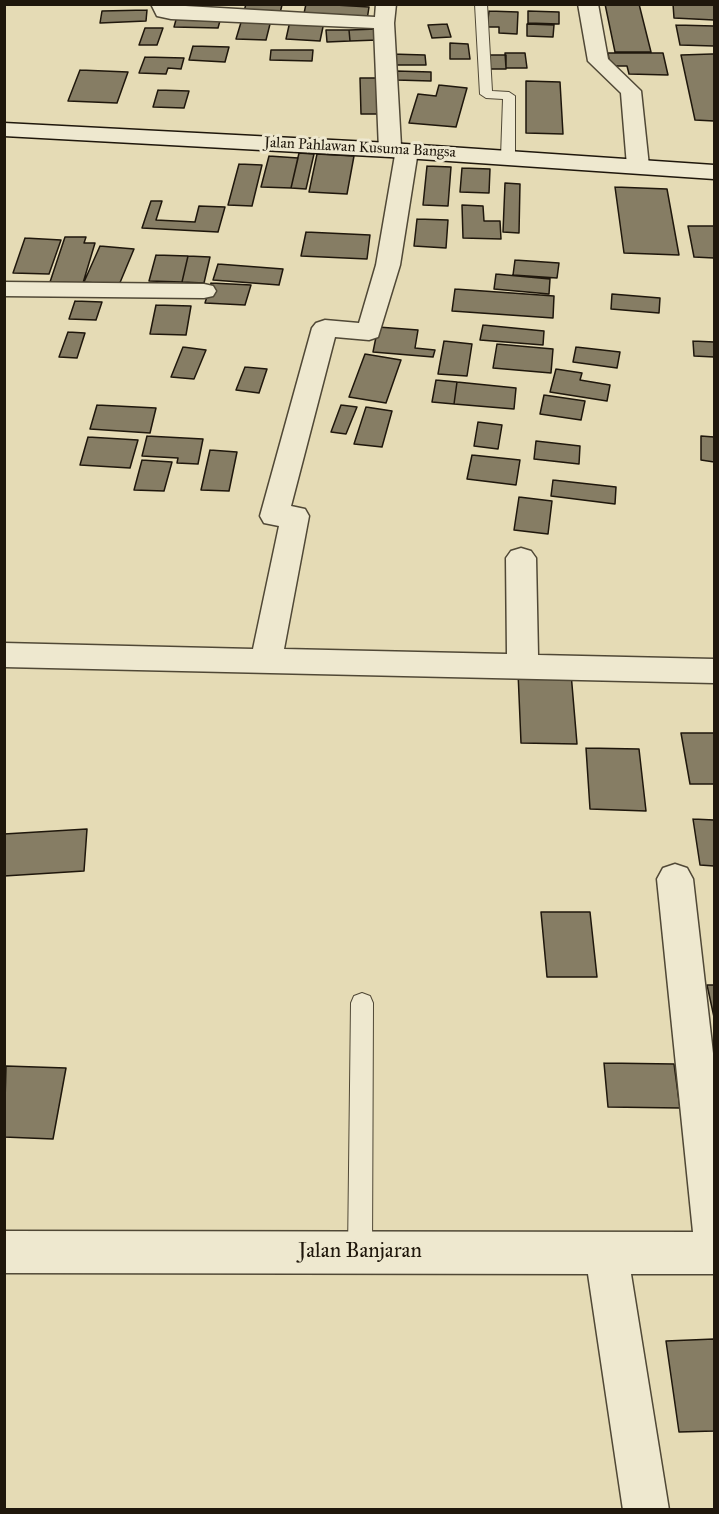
<!DOCTYPE html>
<html>
<head>
<meta charset="utf-8">
<style>
  body { margin:0 }
  #map { position:relative; width:719px; height:1514px; overflow:hidden; background:#e5dbb5; font-family:"IM FELL Great Primer",serif }
  canvas { display:block }
  .frame { position:absolute; inset:0; border:6px solid #1f170c; pointer-events:none }
</style>
</head>
<body>
<div id="map">
<canvas width="719" height="1514"></canvas>
<div class="frame"></div>
</div>
<script>
const g = document.querySelector('canvas').getContext('2d');
g.lineJoin = 'round';
function paint(path, color) {
  g.fillStyle = color;
  g.fill(path, 'evenodd');
}
function shape(rows) {
  const path = new Path2D();
  for (const r of rows) {
    path.moveTo(r[0], r[1]);
    for (let i = 2; i < r.length; i += 2) path.lineTo(r[i], r[i + 1]);
  }
  return path;
}
function trace(path, color, width, dash) {
  g.strokeStyle = color;
  g.lineWidth = width;
  g.lineCap = dash ? 'butt' : 'round';
  g.setLineDash(dash || []);
  g.stroke(path);
}
function write(font, color, halo, rows, align = 'center') {
  g.font = font + ' "IM FELL Great Primer",serif';
  g.lineWidth = 6;
  g.setLineDash([]);
  g.textBaseline = 'middle';
  g.strokeStyle = halo;
  g.fillStyle = color;
  for (const [text, x, y, turn = 0] of rows) {
    g.save();
    g.translate(x, y);
    g.rotate((+turn || 0) * Math.PI / 180);
    g.textAlign = isNaN(turn) ? turn : align;
    if (halo) g.strokeText(text, 0, 0);
    g.fillText(text, 0, 0);
    g.restore();
  }
}
const building = shape([
  [246,4,268,4,282,5,279,17,243,15,246,4],
  [306,4,318,4,369,7,367,20,303,18,306,4],
  [605,4,639,4,651,52,615,52,605,4],
  [673,4,714,4,714,20,674,18,673,4],
  [147,10,146,21,100,23,102,11,147,10],
  [489,11,518,12,517,34,499,33,499,27,487,27,489,11],
  [528,11,559,12,559,24,528,23,528,11],
  [177,16,221,17,218,28,174,27,177,16],
  [242,19,271,20,266,40,236,39,242,19],
  [290,21,324,22,320,41,286,39,290,21],
  [447,24,451,37,432,38,428,25,447,24],
  [527,24,554,25,553,37,527,36,527,24],
  [676,25,714,26,714,46,680,45,676,25],
  [145,28,163,28,157,45,139,45,145,28],
  [377,29,378,40,350,41,349,30,377,29],
  [326,30,349,30,350,41,327,42,326,30],
  [450,43,468,44,470,59,450,59,450,43],
  [193,46,229,47,225,62,189,60,193,46],
  [271,50,313,50,312,61,270,60,271,50],
  [505,53,525,53,527,68,506,68,505,53],
  [608,53,663,53,668,75,629,74,627,66,610,66,608,53],
  [391,54,425,55,426,65,392,65,391,54],
  [712,54,714,54,714,121,695,120,681,55,712,54],
  [488,55,506,55,506,69,488,69,488,55],
  [145,57,184,58,181,69,168,68,166,74,139,73,145,57],
  [80,70,128,72,117,103,68,101,80,70],
  [396,71,431,72,431,81,396,80,396,71],
  [360,78,383,78,384,114,361,114,360,78],
  [526,81,560,82,563,134,526,133,526,81],
  [439,85,467,88,456,127,409,123,418,94,436,96,439,85],
  [158,90,189,91,184,108,153,107,158,90],
  [299,153,314,154,306,189,291,188,299,153],
  [317,154,354,156,347,194,309,192,317,154],
  [269,156,298,158,291,188,261,187,269,156],
  [239,164,262,165,252,206,228,205,239,164],
  [427,166,451,167,448,206,423,205,427,166],
  [462,168,490,169,489,193,460,192,462,168],
  [505,183,520,184,519,233,503,232,505,183],
  [615,187,667,189,679,255,624,253,615,187],
  [151,201,162,201,156,220,195,222,199,206,225,207,218,232,142,228,151,201],
  [462,205,483,206,484,221,500,221,501,239,463,238,462,205],
  [417,219,448,220,446,248,414,246,417,219],
  [688,226,714,226,714,258,694,257,688,226],
  [306,232,370,235,367,259,301,256,306,232],
  [65,237,86,237,84,243,95,243,83,283,50,282,65,237],
  [25,238,61,240,49,274,13,273,25,238],
  [100,246,134,249,119,285,84,282,100,246],
  [156,255,188,256,182,282,149,281,156,255],
  [188,256,210,257,204,283,182,282,188,256],
  [515,260,559,263,557,278,513,275,515,260],
  [218,264,283,269,279,285,213,280,218,264],
  [496,274,550,279,549,294,494,289,496,274],
  [211,283,251,285,245,305,205,303,211,283],
  [455,289,554,296,553,318,452,311,455,289],
  [612,294,660,298,659,313,611,309,612,294],
  [75,301,102,302,96,320,69,319,75,301],
  [156,305,191,306,186,335,150,334,156,305],
  [483,325,544,331,543,345,480,340,483,325],
  [378,327,418,330,415,348,435,350,433,357,373,352,378,327],
  [68,332,85,333,77,358,59,357,68,332],
  [444,341,472,344,467,376,438,374,444,341],
  [693,341,714,342,714,357,694,356,693,341],
  [497,344,553,349,551,373,493,368,497,344],
  [183,347,206,350,194,379,171,377,183,347],
  [576,347,620,352,617,368,573,362,576,347],
  [365,354,401,360,386,403,349,397,365,354],
  [245,367,267,369,259,393,236,390,245,367],
  [556,369,582,373,580,380,610,385,607,401,550,392,556,369],
  [436,380,457,382,454,404,432,402,436,380],
  [457,382,516,388,514,409,454,404,457,382],
  [544,395,585,401,581,420,540,414,544,395],
  [97,405,156,408,150,433,90,429,97,405],
  [341,405,357,407,346,434,331,432,341,405],
  [366,407,392,411,382,447,354,444,366,407],
  [478,422,502,425,498,449,474,446,478,422],
  [147,436,203,439,198,464,177,463,178,458,142,456,147,436],
  [701,436,714,437,714,462,701,460,701,436],
  [88,437,138,440,130,468,80,465,88,437],
  [536,441,580,446,579,464,534,459,536,441],
  [210,450,237,452,229,491,201,490,210,450],
  [472,455,520,460,516,485,467,479,472,455],
  [142,460,172,462,164,491,134,490,142,460],
  [553,480,616,487,615,504,551,496,553,480],
  [519,497,552,501,548,534,514,530,519,497],
  [518,672,571,673,577,744,521,743,518,672],
  [681,733,714,733,714,784,690,784,681,733],
  [586,748,639,749,646,811,590,809,586,748],
  [693,819,714,820,714,866,700,865,693,819],
  [87,829,84,871,4,876,4,834,87,829],
  [541,912,590,912,597,977,547,977,541,912],
  [707,985,714,985,714,1017,707,985],
  [604,1063,674,1064,680,1108,608,1107,604,1063],
  [6,1066,66,1068,53,1139,4,1137,6,1066],
  [714,1339,714,1431,679,1432,666,1341,714,1339]
]);
const lane = shape([
  [475,4,487,4,492,91,509,92,515,96,515,157,508,161,501,157,503,99,486,98,480,94,475,4],
  [362,993,370,996,373,1003,372,1252,369,1261,360,1264,351,1261,348,1252,351,1003,354,996,362,993]
]);
const street = shape([
  [151,4,375,17,376,4,396,4,394,23,401,146,415,146,418,151,400,265,378,337,369,340,335,337,291,506,305,509,309,516,284,649,507,654,506,558,511,551,521,548,531,551,536,558,538,655,714,659,714,683,4,667,4,643,253,649,279,526,264,523,260,516,312,328,316,323,325,320,359,323,376,265,395,155,382,155,379,150,374,28,171,19,157,16,151,4],
  [578,4,598,4,608,59,641,91,649,166,646,171,638,173,630,171,627,166,621,93,588,61,578,4],
  [4,282,204,284,213,286,216,291,213,296,204,298,4,296,4,282],
  [675,864,687,868,693,879,714,1062,714,1274,631,1274,669,1510,623,1510,588,1274,4,1273,4,1231,693,1232,657,879,663,868,675,864]
]);
const secondary = shape([
  [4,123,390,143,714,165,714,179,390,157,4,136,4,123]
]);
const farStreetnames = [
  ["Jalan Pahlawan Kusuma Bangsa",360,148,3]
];
const nearStreetnames = [
  ["Jalan Banjaran",360,1252]
];
paint(building, '#867d64');
trace(building, '#1f170c', 1.5);
trace(lane, '#504836', 2);
trace(street, '#504836', 3);
trace(secondary, '#1f170c', 3);
paint(lane, '#eee8cf');
paint(street, '#eee8cf');
paint(secondary, '#eee8cf');
write('15px', '#1f170c', '#eee8cf', farStreetnames);
write('21px', '#1f170c', '#eee8cf', nearStreetnames);
</script>
</body>
</html>
